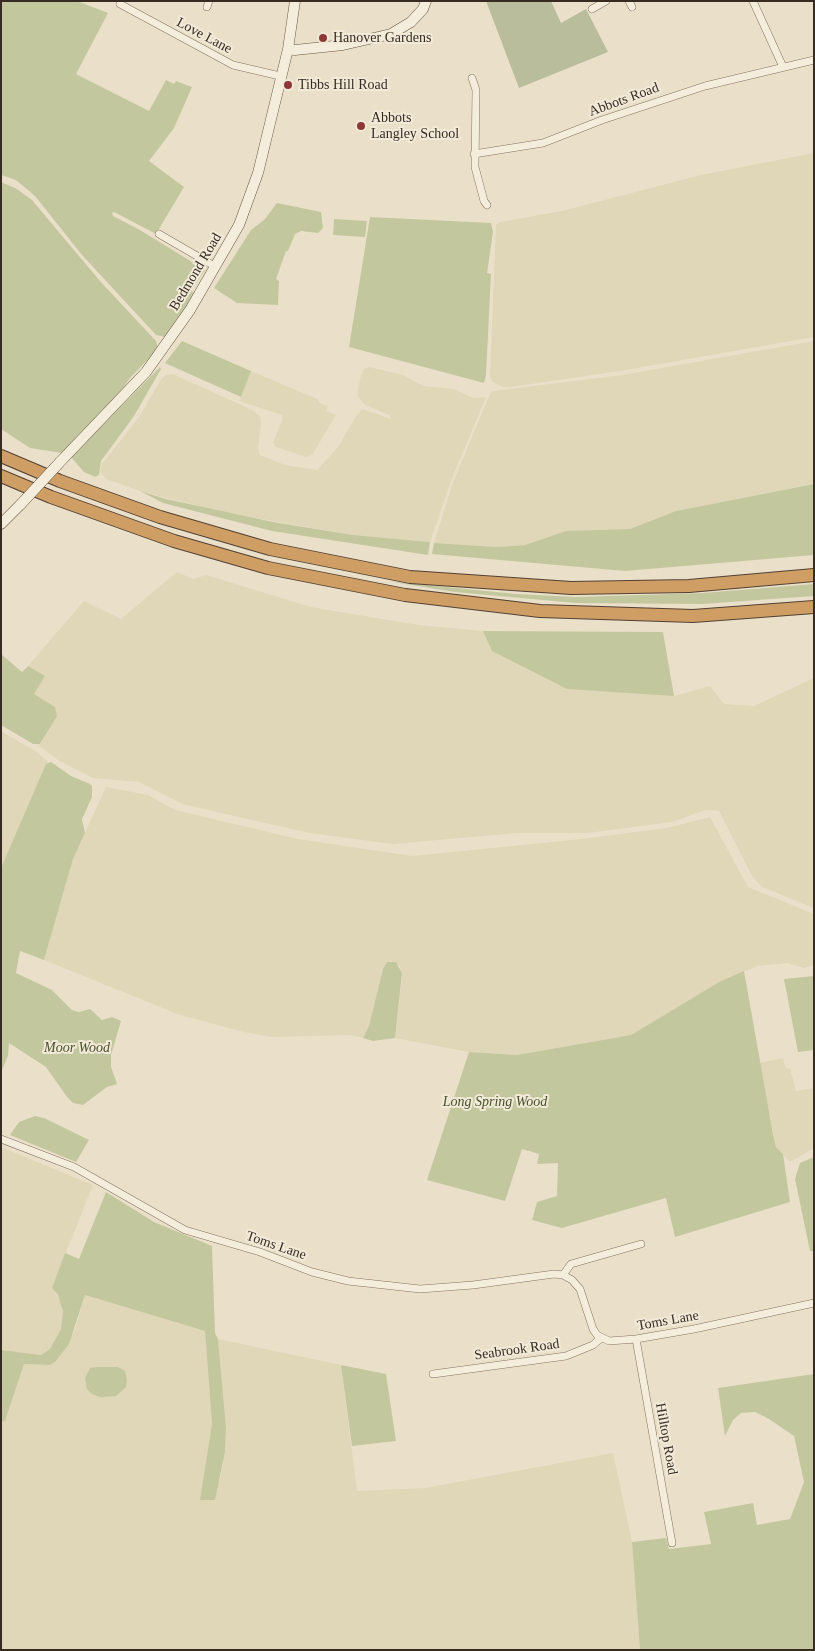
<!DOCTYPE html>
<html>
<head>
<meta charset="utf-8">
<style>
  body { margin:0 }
  #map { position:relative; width:815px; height:1651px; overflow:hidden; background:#eae0ca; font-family:Georgia,serif }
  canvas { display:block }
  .frame { position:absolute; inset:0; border:2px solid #372b22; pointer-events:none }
</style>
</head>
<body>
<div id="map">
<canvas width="815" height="1651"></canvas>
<div class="frame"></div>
</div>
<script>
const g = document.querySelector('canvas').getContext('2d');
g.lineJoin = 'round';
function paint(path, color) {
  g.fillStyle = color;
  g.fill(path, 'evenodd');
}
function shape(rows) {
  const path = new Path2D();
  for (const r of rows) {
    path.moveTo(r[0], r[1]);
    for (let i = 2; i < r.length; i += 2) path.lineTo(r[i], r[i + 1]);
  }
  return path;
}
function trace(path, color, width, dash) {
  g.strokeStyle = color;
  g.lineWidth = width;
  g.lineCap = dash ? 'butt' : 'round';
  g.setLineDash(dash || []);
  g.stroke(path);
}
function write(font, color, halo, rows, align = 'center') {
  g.font = font + ' Georgia,serif';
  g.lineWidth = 4;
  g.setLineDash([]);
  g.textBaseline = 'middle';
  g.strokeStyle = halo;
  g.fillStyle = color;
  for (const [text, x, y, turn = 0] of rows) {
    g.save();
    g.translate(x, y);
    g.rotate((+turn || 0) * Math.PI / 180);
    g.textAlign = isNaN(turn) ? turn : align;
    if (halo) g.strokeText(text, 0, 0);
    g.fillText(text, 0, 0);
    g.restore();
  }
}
const farmland = shape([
  [814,153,814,337,620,371,511,387,503,387,493,382,490,377,496,225,500,222,562,211,701,175],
  [814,341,813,484,676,511,630,529,566,531,525,545,497,547,434,543,453,482,490,394,493,391,622,375],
  [369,367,403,375,423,386,454,389,473,398,486,397,451,481,430,542,353,535,222,512,140,491,106,479,100,471,102,464,139,417,162,378,166,375,173,374,252,410,260,416,261,423,258,448,260,455,285,465,317,470,339,446,354,419,362,409,391,419,389,415,364,404,357,395,361,375,364,369],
  [251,371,317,399,320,403,328,406,326,411,336,415,312,455,306,457,276,447,273,442,282,421,282,415,239,401],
  [177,572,193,579,206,575,311,607,419,625,483,631,493,651,674,696,710,686,724,704,754,706,814,678,814,908,762,887,752,876,719,811,705,810,672,822,588,833,517,833,393,844,309,833,182,804,139,782,93,778,58,760,38,745,41,744,57,709,34,694,28,666,84,601,121,619],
  [1,731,37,752,48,762,1,868],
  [106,787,148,795,175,810,298,839,412,856,581,839,667,828,710,817,748,887,814,914,814,965,804,968,787,963,758,966,719,982,631,1035,517,1055,469,1052,395,1038,402,979,400,966,391,961,383,969,369,1026,363,1038,350,1035,271,1037,244,1032,180,1015,44,960,73,859],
  [783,1058,786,1069,790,1068,796,1091,814,1088,814,1148,792,1161,789,1161,776,1147,760,1063],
  [1,1147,93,1185,52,1288,61,1302,63,1311,61,1329,50,1350,41,1355,1,1350],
  [85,1295,205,1331,212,1424,208,1455,220,1481,225,1452,226,1427,218,1339,341,1365,357,1491,425,1488,613,1453,632,1542,640,1650,1,1650,1,1422,5,1421,24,1364,50,1365,75,1330]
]);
const green = shape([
  [1,1,77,1,108,13,76,74,149,111,166,80,174,84,176,81,192,87,174,128,149,161,184,187,156,234,114,212,112,213,113,216,140,230,205,270,191,291,196,294,165,337,156,335,82,255,35,196,16,180,1,175],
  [1,182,17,189,32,200,100,281,156,341,158,349,130,378,120,393,62,453,30,448,1,429],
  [277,203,321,212,323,228,318,233,301,231,295,234,288,251,286,251,276,279,279,281,278,305,237,303,214,288,251,230,265,219],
  [370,217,491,223,493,232,487,273,491,274,486,375,484,383,349,347],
  [334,219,367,221,365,237,333,235],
  [182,341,251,371,241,397,165,363],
  [160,367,161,369,134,416,101,461,99,475,95,477,84,472,71,457],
  [814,484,814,555,625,571,432,554,434,543,497,547,525,545,566,531,630,529,676,511],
  [140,491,166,499,273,522,353,535,430,542,428,555,272,531,163,503],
  [387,581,516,594,576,597,703,593,814,584,814,596,703,604,576,603,455,592],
  [483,631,663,632,674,696,567,689,492,651],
  [1,654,22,672,28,666,45,676,34,694,55,707,57,716,40,744,33,744,1,725],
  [51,762,71,776,90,784,92,786,92,797,82,819,85,833,73,859,44,960,20,951,16,973,52,990,72,1010,79,1012,90,1009,102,1020,112,1017,121,1021,111,1055,111,1067,117,1084,107,1087,83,1105,73,1103,67,1097,46,1067,9,1043,8,1056,1,1072,1,868,46,764],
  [387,962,396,962,402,973,395,1038,373,1041,363,1038,369,1026,383,969],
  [744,971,773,1134,776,1147,783,1154,790,1202,675,1237,666,1198,562,1228,532,1220,537,1202,557,1196,558,1163,537,1164,539,1154,522,1149,505,1201,427,1180,469,1052,517,1055,631,1035,719,982],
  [814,976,814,1050,798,1052,784,979],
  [35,1116,44,1118,89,1140,76,1162,10,1135,19,1122],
  [814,1157,814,1251,810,1251,795,1179,800,1163],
  [106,1192,154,1222,212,1246,215,1333,218,1339,226,1427,225,1452,215,1500,200,1500,212,1424,205,1331,85,1295,69,1344,55,1362,50,1365,24,1364,5,1421,1,1422,1,1350,41,1355,50,1349,61,1329,63,1311,58,1295,52,1288,65,1253,79,1259],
  [341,1365,386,1374,396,1441,352,1446],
  [96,1367,118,1367,125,1371,127,1380,126,1387,116,1396,100,1397,92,1394,87,1389,85,1378,90,1368],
  [814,1374,814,1650,640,1650,632,1542,666,1538,669,1549,711,1544,704,1512,753,1503,757,1525,790,1519,804,1482,794,1436,769,1419,755,1412,741,1413,733,1420,725,1436,718,1388]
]);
const cemetery = shape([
  [486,1,551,1,561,23,586,9,608,52,519,88]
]);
const street = shape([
  [629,1,632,7],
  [753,1,783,67],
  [120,4,233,65,280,76],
  [207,7,209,1],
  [592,9,606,1],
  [472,78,476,90,475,167,484,201,487,205],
  [474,154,543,143,602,120,705,86,814,60],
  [159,234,216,267],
  [1,1139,74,1167,185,1230,260,1252,312,1272,348,1281,420,1289,473,1285,554,1274,563,1275,572,1280,580,1289,593,1329,597,1335,609,1341,636,1339,694,1329,814,1303],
  [563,1275,571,1264,641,1244],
  [636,1339,672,1543],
  [433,1374,566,1356,593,1345,601,1338]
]);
const secondary = shape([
  [288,49,295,50,343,45,391,34,411,22,423,9,426,1],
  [60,462,146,372,190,310,239,225,258,173,288,49,295,1],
  [1,524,21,504]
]);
const highway = shape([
  [1,456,60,481,160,517,270,549,410,577,571,588,689,586,814,575],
  [1,476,51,497,174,541,268,568,405,595,540,611,693,616,814,607]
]);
const secondaryBridge = shape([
  [21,504,60,462]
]);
const markers = [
  [323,38,5,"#8d3739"],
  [288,85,5,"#8d3739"],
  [361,126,5,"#8d3739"]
];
const streetNames = [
  ["Love Lane",204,36,28],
  ["Abbots Road",624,100,-20],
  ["Bedmond Road",196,272,-59],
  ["Toms Lane",276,1246,19],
  ["Toms Lane",668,1321,-10],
  ["Seabrook Road",517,1350,-8],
  ["Hilltop Road",666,1439,80]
];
const poiNames = [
  ["Hanover Gardens",333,38],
  ["Tibbs Hill Road",298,85],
  ["Abbots",371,118],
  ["Langley School",371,134]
];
const parkNames = [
  ["Moor Wood",77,1048],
  ["Long Spring Wood",495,1102]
];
paint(farmland, '#dfd7b8');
paint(green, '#c3c79e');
paint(cemetery, '#babd9c');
trace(street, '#847360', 8);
trace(secondary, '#665443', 11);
trace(highway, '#534133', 14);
trace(street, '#f5eddc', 7);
trace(secondary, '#f5eddc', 10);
trace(highway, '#ce9e65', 12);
trace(secondaryBridge, '#665443', 11, []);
trace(secondaryBridge, '#f5eddc', 10);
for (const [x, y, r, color] of markers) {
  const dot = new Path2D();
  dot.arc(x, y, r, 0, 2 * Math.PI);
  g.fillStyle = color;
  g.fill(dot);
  trace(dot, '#f2ead8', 2);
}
write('14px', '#372b22', '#f2ead8', streetNames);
write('14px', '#372b22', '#f2ead8', poiNames, 'left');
write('italic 14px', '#48512b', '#f2ead8', parkNames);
</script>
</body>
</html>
